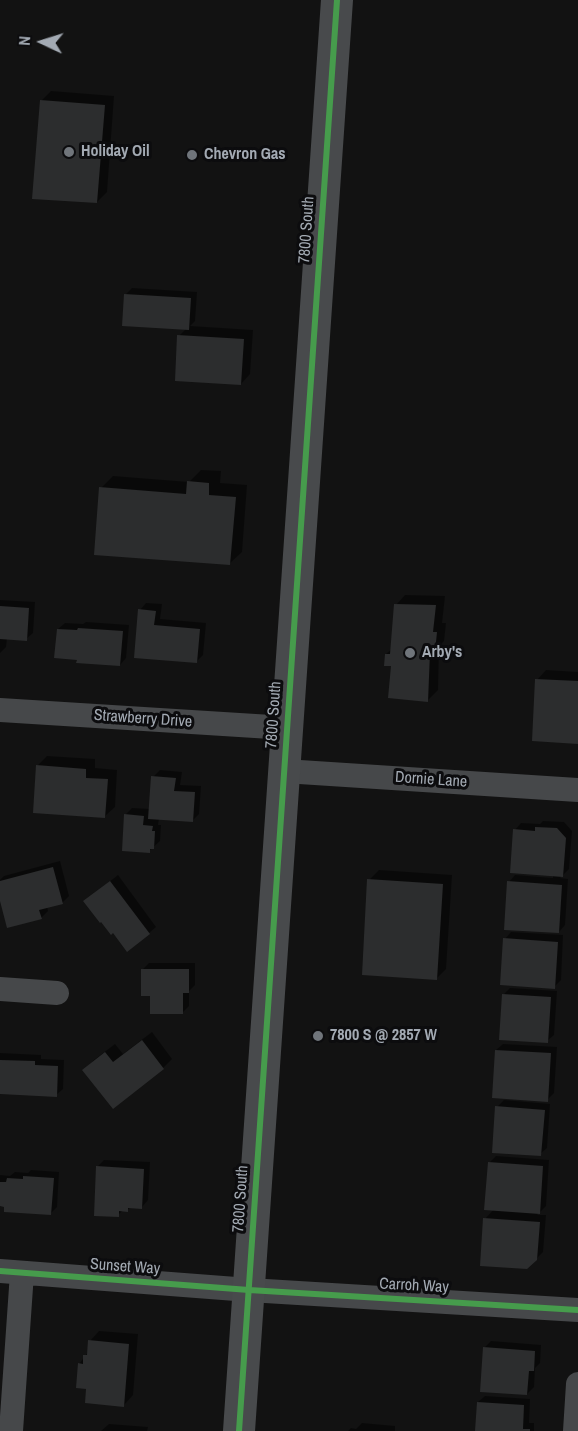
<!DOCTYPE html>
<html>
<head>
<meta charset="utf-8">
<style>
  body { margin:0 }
  #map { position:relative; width:578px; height:1431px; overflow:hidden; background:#121212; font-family:"Archivo Narrow",sans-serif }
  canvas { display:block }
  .north { position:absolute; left:12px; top:12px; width:60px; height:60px; -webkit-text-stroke:4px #0c0c0e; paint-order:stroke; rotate:274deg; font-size:16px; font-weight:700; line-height:24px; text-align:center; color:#a3aab3 }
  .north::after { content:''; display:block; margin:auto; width:21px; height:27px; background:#a3aab3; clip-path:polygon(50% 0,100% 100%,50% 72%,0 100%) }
</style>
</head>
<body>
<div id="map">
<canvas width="578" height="1431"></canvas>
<div class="north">N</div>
</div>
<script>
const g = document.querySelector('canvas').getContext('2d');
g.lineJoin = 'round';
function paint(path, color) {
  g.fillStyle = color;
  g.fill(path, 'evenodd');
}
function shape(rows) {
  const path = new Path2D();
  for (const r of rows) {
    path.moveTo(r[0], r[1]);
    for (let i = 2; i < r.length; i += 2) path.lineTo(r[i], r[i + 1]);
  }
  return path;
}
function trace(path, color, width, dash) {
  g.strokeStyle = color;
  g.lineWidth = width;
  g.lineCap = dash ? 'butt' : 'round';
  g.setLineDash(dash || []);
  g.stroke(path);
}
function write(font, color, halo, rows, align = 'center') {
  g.font = font + ' "Archivo Narrow",sans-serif';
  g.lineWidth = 6;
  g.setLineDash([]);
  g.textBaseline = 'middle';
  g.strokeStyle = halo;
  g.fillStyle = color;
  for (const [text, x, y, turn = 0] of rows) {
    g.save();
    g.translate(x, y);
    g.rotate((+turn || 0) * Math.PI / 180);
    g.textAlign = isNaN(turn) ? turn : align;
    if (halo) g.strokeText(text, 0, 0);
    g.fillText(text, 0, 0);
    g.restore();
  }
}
const shadow = shape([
  [51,91,114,96,107,192,97,202,41,101],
  [132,288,197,292,195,321,190,326,253,330,250,374,241,384,179,336,187,328,125,295],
  [201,470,221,471,220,483,247,485,242,552,229,564,101,488,113,476,189,482],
  [405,595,445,596,442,623,446,623,444,641,439,646,438,690,428,700,393,665,386,654,392,649,396,605],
  [0,600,35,602,33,633,26,639,7,638,6,647,0,653],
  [146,603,162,604,160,619,206,623,203,655,197,661,136,657,140,610],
  [86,622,129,625,126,658,120,665,58,629,65,623,83,624],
  [546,670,578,672,578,742,537,680],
  [47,756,95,759,95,768,117,770,115,807,105,816,37,766],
  [160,770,182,772,180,785,201,786,199,814,192,821,159,818,158,825,161,825,160,841,149,851,125,815,132,808,150,809,153,777],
  [543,821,564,822,572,831,569,869,560,878,568,879,565,925,559,932,509,882,515,875,553,878,553,875,515,830,521,823,540,824],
  [60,861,69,896,62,903,47,907,48,911,41,918,0,894,0,880,4,876],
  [379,870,452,875,446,969,436,979,369,880],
  [118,875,156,927,149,933,114,931,85,901],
  [511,932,563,935,561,980,554,987,505,939],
  [149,963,195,963,195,985,189,991,189,1006,182,1013,143,969],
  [510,988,557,991,554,1035,547,1041,504,994],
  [152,1032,172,1059,163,1068,84,1070,94,1060,115,1044,123,1054],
  [503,1044,557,1047,554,1093,547,1100,496,1050],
  [0,1053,41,1055,41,1059,64,1060,63,1089,56,1095,0,1092],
  [504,1100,550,1104,547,1148,540,1154,497,1107],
  [496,1156,549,1160,546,1206,537,1215,546,1215,543,1252,536,1259,485,1219,494,1209,489,1163],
  [104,1160,150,1162,148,1200,142,1207,131,1207,127,1210,123,1210,118,1215,97,1167],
  [31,1170,59,1172,57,1207,50,1214,0,1205,0,1175,10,1176,15,1172,28,1173],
  [99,1331,138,1334,133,1395,124,1405,88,1387,79,1364,89,1351,90,1341],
  [491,1341,541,1345,540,1363,535,1368,534,1387,527,1394,484,1348],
  [485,1396,530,1399,529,1423,534,1423,534,1431,477,1431,478,1402],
  [362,1423,395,1426,395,1431,348,1431,351,1428,356,1429],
  [109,1424,148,1427,147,1431,101,1431]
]);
const building = shape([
  [40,100,105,105,97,203,32,199],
  [124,294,191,298,189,330,122,326],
  [177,335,244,339,241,385,175,381],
  [187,481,209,483,209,495,236,497,230,565,94,555,99,487,186,494],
  [394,604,436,605,433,632,437,632,435,652,430,652,428,702,388,698,391,666,384,666,385,654,390,654],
  [0,606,29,608,27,641,0,639],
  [138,609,156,611,154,625,200,629,197,663,134,658],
  [78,628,123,631,120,666,76,663,77,660,54,658,57,629,77,630],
  [535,679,578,681,578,744,532,741],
  [36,765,86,769,86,778,108,779,105,818,33,813],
  [151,776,176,778,174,791,195,792,193,822,148,819],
  [124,814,144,816,143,825,153,826,152,831,155,831,154,849,150,849,150,853,122,851],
  [535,827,557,828,566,838,563,877,510,873,513,829,535,831],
  [53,867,63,904,39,910,42,919,7,928,0,901,0,881],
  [367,879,443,884,437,980,362,975],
  [110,881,150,934,127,952,113,933,111,935,101,922,100,923,83,901],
  [507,881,562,885,559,933,504,930],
  [503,938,558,942,555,989,500,985],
  [141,969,189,969,189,993,183,993,183,1014,150,1014,150,996,141,996],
  [502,994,551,997,548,1043,499,1040],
  [142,1040,164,1069,113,1109,82,1070,105,1052,113,1062],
  [495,1050,551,1053,548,1102,492,1098],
  [0,1060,35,1061,35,1065,58,1066,57,1097,0,1094],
  [495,1106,545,1110,541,1156,492,1153],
  [488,1162,543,1166,540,1214,484,1210],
  [96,1166,144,1169,142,1209,128,1208,128,1212,119,1211,119,1217,94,1216],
  [23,1176,54,1178,51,1215,4,1212,4,1207,0,1206,0,1182,6,1182,7,1178,23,1179],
  [483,1218,540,1222,537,1260,527,1269,480,1266],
  [88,1340,129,1344,124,1407,85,1403,86,1389,76,1388,78,1363,83,1364,83,1355,87,1355],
  [483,1347,535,1351,534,1371,529,1371,527,1395,480,1392],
  [477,1402,524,1405,523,1429,530,1429,530,1431,475,1431]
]);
const minor = shape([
  [0,710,287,728],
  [284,771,578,790],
  [0,989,57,993],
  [0,1271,249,1290,578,1310],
  [11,1431,22,1273],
  [575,1431,578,1384]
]);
const major = shape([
  [239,1431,337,0]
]);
const cycleway = shape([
  [0,1271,249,1290,578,1310],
  [239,1431,337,0]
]);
const markers = [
  [69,152,6,"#70757b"],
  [192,155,6,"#70757b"],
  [410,653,6,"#70757b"],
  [318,1036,6,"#70757b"]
];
const poiNames = [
  ["Holiday Oil",81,152],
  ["Chevron Gas",204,155],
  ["Arby's",422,653],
  ["7800 S @ 2857 W",330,1036]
];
const streetNames = [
  ["7800 South",307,230,-86],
  ["7800 South",274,715,-86],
  ["Strawberry Drive",143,719,4],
  ["Dornie Lane",431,780,4],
  ["7800 South",241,1199,-86],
  ["Sunset Way",125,1267,4],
  ["Carroh Way",414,1286,3]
];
paint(shadow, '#0007');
paint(building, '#2c2d2e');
trace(minor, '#46484a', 24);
trace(major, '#484a4c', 32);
trace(cycleway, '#469c4c', 6);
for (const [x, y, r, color] of markers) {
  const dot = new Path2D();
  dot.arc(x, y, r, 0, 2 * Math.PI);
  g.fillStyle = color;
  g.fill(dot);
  trace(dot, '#0c0c0e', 2);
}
write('bold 16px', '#a3aab3', '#0c0c0e', poiNames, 'left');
write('16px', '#a3aab3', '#0c0c0e', streetNames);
</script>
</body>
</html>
